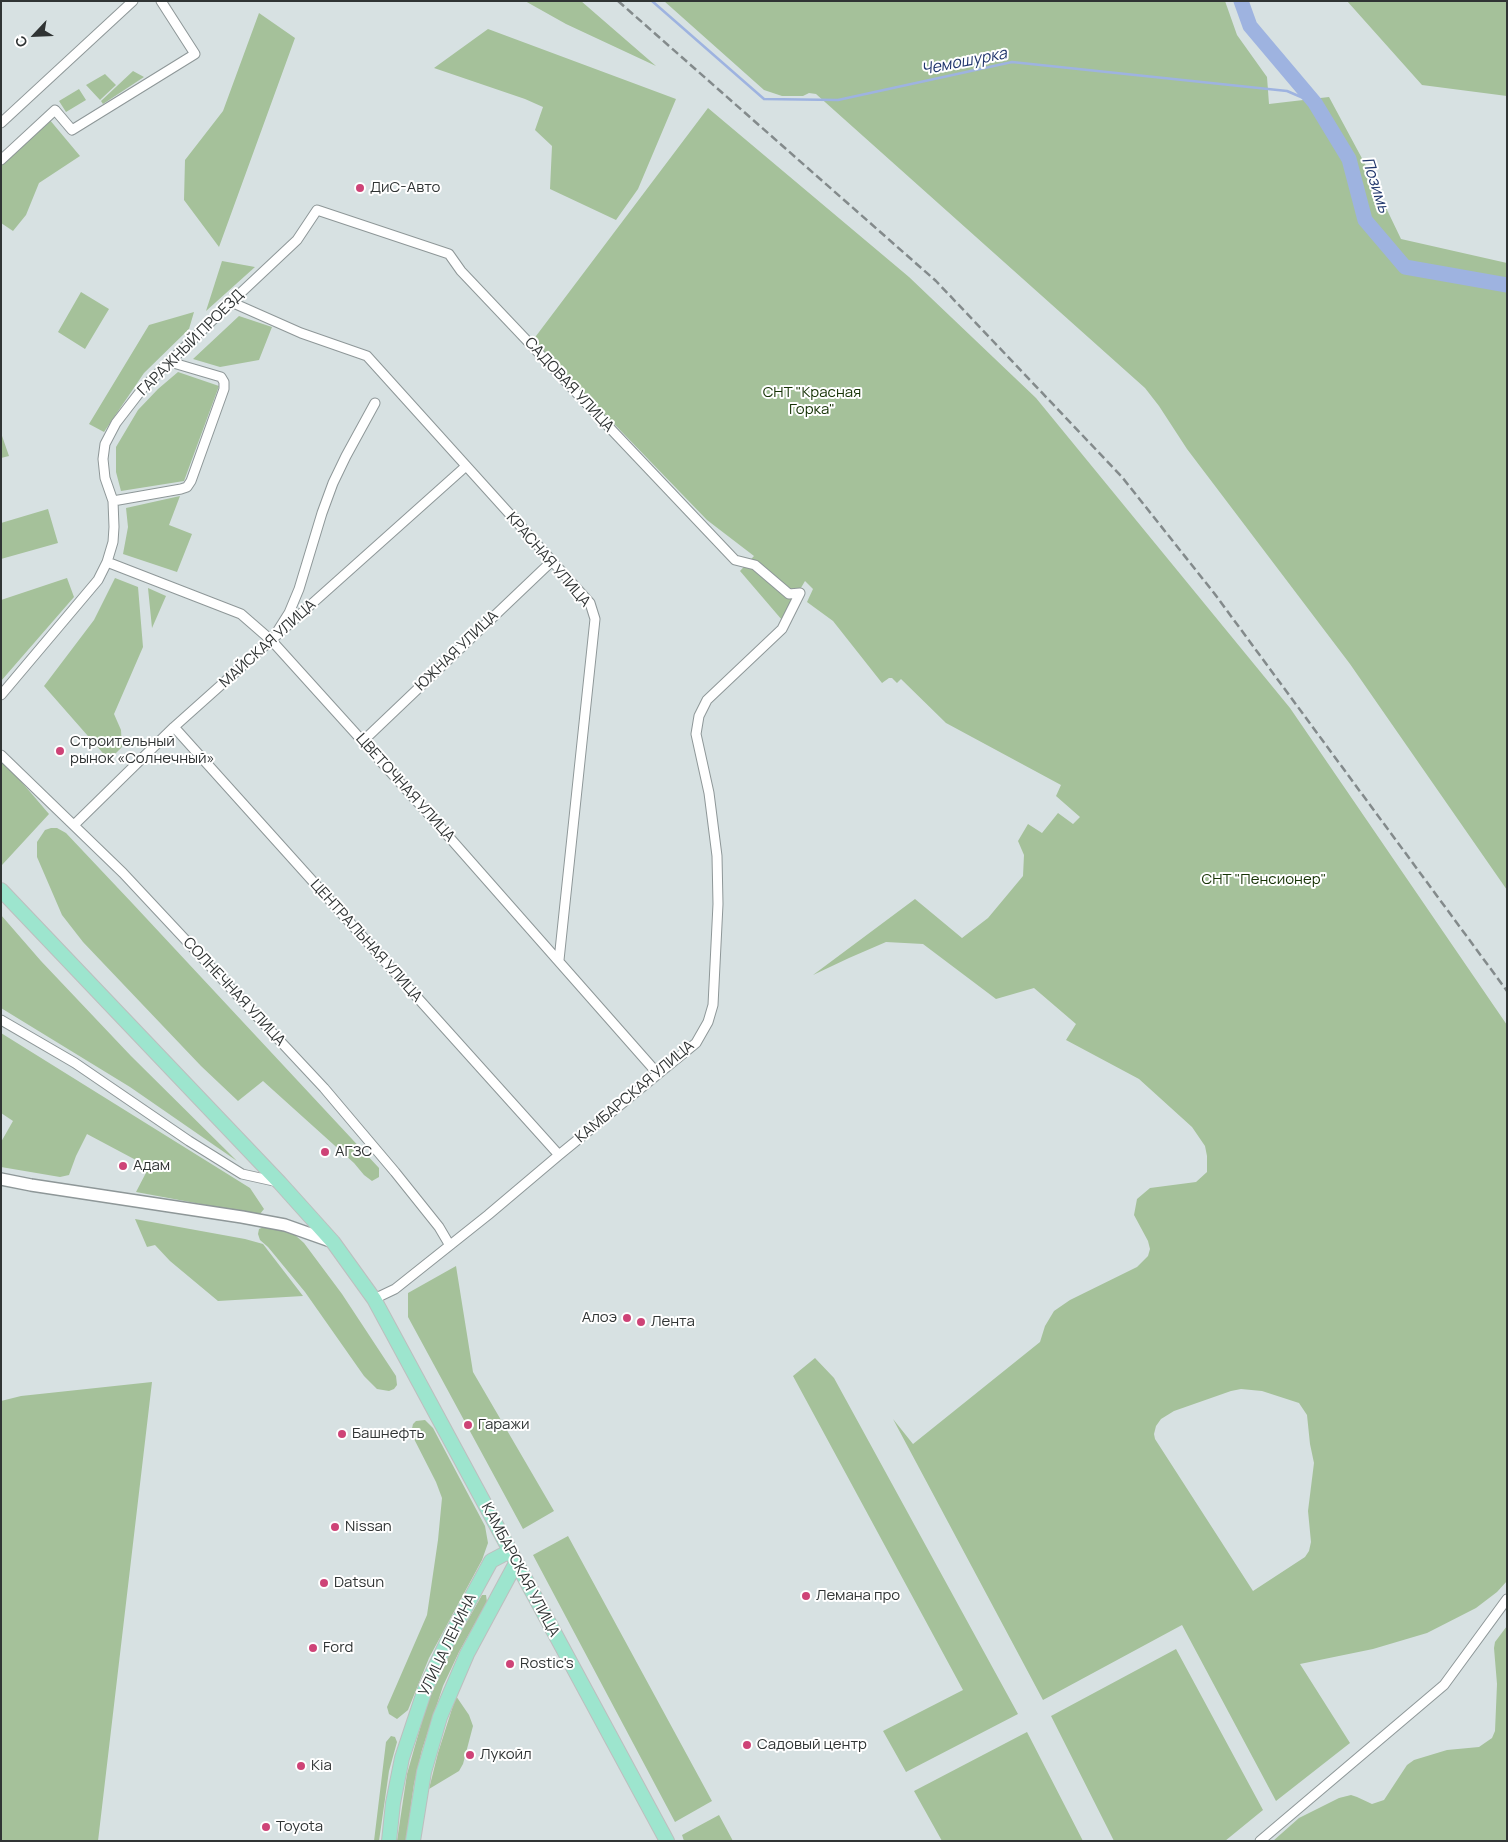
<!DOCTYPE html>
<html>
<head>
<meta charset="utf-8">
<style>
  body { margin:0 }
  #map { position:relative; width:1508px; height:1842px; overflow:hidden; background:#d7e1e2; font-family:Manrope,sans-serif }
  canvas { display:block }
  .frame { position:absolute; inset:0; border:2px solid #303434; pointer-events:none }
  .north { position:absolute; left:10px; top:10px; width:50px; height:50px; -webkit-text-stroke:4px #fff; paint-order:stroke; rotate:245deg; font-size:14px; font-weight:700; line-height:20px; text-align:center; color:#303434 }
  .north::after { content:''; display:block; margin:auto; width:18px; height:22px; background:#303434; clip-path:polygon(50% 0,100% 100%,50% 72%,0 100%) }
</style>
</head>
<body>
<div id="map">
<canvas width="1508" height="1842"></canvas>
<div class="frame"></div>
<div class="north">С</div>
</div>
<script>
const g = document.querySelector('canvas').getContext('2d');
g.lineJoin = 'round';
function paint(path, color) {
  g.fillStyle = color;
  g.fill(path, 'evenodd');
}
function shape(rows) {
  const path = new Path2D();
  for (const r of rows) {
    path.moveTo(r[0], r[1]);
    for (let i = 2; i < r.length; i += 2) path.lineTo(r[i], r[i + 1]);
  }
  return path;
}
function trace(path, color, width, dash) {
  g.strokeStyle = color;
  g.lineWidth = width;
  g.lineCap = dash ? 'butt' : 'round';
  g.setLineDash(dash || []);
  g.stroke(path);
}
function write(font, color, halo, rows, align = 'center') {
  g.font = font + ' Manrope,sans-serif';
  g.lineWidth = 4;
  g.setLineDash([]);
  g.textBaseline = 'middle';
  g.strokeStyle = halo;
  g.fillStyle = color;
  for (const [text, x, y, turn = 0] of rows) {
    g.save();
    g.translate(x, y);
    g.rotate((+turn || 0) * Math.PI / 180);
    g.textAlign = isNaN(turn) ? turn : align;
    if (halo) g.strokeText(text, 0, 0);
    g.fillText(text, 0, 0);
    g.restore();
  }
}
const green = shape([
  [525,1,581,1,656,66,566,24],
  [664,1,1225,1,1237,35,1267,77,1269,104,1329,97,1365,164,1401,239,1507,263,1507,890,1350,664,1187,449,1159,406,1145,388,816,94,809,93,803,96,782,96,764,90],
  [1347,1,1507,1,1507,96,1422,85],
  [259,13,295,38,219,247,184,200,185,160,223,111],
  [488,29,676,99,638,189,616,220,550,189,552,146,535,130,543,107,525,99,434,68],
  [133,71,144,77,103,104,101,101],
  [105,74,116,85,100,100,86,85],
  [79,89,86,100,66,112,59,101],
  [708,108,909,277,1036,398,1290,708,1507,1025,1507,1581,1497,1592,1476,1608,1427,1633,1373,1649,1300,1664,1350,1743,1276,1801,1182,1625,1043,1700,893,1419,913,1444,1040,1342,1045,1326,1054,1311,1070,1300,1137,1267,1148,1256,1150,1249,1148,1241,1134,1215,1137,1199,1150,1188,1196,1182,1207,1172,1207,1156,1205,1146,1192,1127,1139,1079,1066,1040,1076,1024,1034,988,996,999,923,944,886,942,849,958,813,975,915,899,962,938,988,918,1023,876,1024,855,1018,841,1028,824,1042,833,1058,813,1073,824,1080,817,1056,796,1061,785,946,723,901,679,897,683,892,678,889,678,882,683,833,621,807,602,813,589,805,581,782,620,740,571,754,556,707,520,533,340],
  [1241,1389,1262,1391,1299,1403,1307,1415,1310,1444,1314,1463,1308,1511,1311,1542,1309,1551,1305,1557,1253,1591,1155,1439,1154,1434,1156,1426,1161,1419,1174,1411,1231,1391],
  [49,119,80,156,39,183,26,215,13,231,1,223,1,162],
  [222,261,255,267,206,311],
  [81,292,109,309,85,349,58,332],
  [194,312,189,329,144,373,104,432,89,424,149,325],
  [239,316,272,327,259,360,220,367,193,359],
  [178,372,219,386,184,481,121,491,116,472,116,447,138,410,158,389],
  [1,433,9,456,1,458],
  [180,496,169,525,192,534,177,572,123,554,128,527,126,508],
  [48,509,58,543,1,559,1,523],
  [67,578,74,597,1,681,1,600],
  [115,578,138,587,143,647,114,714,121,730,122,747,109,760,44,686,94,620],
  [148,588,166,596,152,628],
  [1,758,49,814,2,865,1,864],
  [51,828,57,828,66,833,133,904,379,1168,379,1177,372,1181,364,1175,354,1163,263,1081,238,1101,201,1066,83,942,62,915,37,857,37,842,45,830],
  [1,915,41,961,131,1056,237,1161,130,1087,1,1008],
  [1,1033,250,1188,264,1209,260,1214,255,1214,136,1192,149,1167,87,1134,76,1156,69,1175,60,1177,1,1167,1,1142,13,1121,1,1113],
  [135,1219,245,1239,263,1244,303,1296,218,1301,170,1261,155,1245,147,1247],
  [266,1226,275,1227,295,1235,304,1243,342,1294,396,1376,397,1385,394,1389,389,1391,377,1389,364,1376,305,1292,268,1247,260,1240,258,1234,259,1229],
  [456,1266,473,1372,554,1511,523,1529,408,1317,408,1293],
  [815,1358,834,1378,1018,1714,906,1772,883,1731,963,1690,793,1376],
  [152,1382,98,1841,1,1841,1,1401,21,1396],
  [425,1420,433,1428,485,1526,488,1543,482,1560,429,1658,408,1710,397,1719,389,1714,387,1707,427,1615,438,1540,442,1498,436,1482,411,1433,413,1424,416,1421],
  [568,1536,712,1801,675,1822,533,1555],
  [482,1595,486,1595,487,1602,459,1652,443,1686,422,1750,414,1784,406,1841,397,1841,407,1774,426,1707,448,1655],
  [1507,1626,1507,1841,1273,1841,1299,1818,1339,1798,1351,1795,1357,1797,1372,1804,1384,1800,1407,1765,1414,1760,1447,1750,1479,1747,1492,1738,1495,1731,1497,1684,1494,1648,1495,1642],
  [1176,1649,1263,1810,1225,1841,1114,1841,1051,1716],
  [456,1696,469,1715,473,1726,463,1764,459,1771,429,1789,438,1753],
  [1027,1732,1083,1841,942,1841,914,1791],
  [391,1736,395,1737,397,1742,389,1771,379,1841,374,1841,386,1742],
  [719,1815,733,1841,684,1841,682,1835]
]);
const stream = shape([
  [652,1,764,99,838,100,1012,62,1287,91,1315,103]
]);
const river = shape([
  [1241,1,1250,26,1315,103,1349,159,1365,220,1405,267,1507,285]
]);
const minor = shape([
  [1,123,133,1],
  [1,160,55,110,72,130,195,54,161,1],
  [231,302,301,333,367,356,590,603,595,619,559,960],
  [113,501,181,489,187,487,191,481,224,389,224,382,221,377,170,362],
  [107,562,241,614,272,641,442,829,658,1074],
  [277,632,289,613,299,589,322,513,333,483,346,456,375,403],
  [1,695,98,580,107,562,113,542,114,527,113,501,105,478,103,459,105,444,116,423,143,388,231,302,297,240,317,210,449,254,461,271,735,560,755,565,789,594,800,593],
  [174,727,559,1155],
  [363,741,552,561],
  [1,755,123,873,324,1088,395,1172,439,1227,449,1244],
  [74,825,174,727,465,467],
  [1,1020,75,1063,189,1141,242,1174,278,1182],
  [374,1299,395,1289,488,1215,559,1155,696,1043,708,1022,713,1005,718,904,717,856,709,793,696,734,699,716,707,700,782,629,800,593],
  [1260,1841,1444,1685,1507,1599]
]);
const tertiary = shape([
  [1,1179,31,1185,242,1217,285,1225,333,1242]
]);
const primary = shape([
  [1,890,280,1183,333,1242,374,1299,667,1841],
  [389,1841,393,1803,402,1758,425,1689,448,1640,491,1561,510,1551],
  [413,1841,424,1772,440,1717,467,1654,516,1563]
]);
const rail = shape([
  [618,1,936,281,1122,477,1214,593,1507,991]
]);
const markers = [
  [360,188,5,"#ce4377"],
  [60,751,5,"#ce4377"],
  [325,1152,5,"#ce4377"],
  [123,1166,5,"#ce4377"],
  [627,1318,5,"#ce4377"],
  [641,1322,5,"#ce4377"],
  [468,1425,5,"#ce4377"],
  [342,1434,5,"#ce4377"],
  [335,1527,5,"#ce4377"],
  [324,1583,5,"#ce4377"],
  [806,1596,5,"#ce4377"],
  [313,1648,5,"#ce4377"],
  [510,1664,5,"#ce4377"],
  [747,1745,5,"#ce4377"],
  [470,1755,5,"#ce4377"],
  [301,1766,5,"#ce4377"],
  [266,1827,5,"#ce4377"]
];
const poiNames = [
  ["ДиС-Авто",370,188],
  ["Строительный",70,742],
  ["рынок «Солнечный»",70,759],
  ["АГЗС",335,1152],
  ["Адам",133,1166],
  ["Алоэ",617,1318,"right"],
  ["Лента",651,1322],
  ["Гаражи",478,1425],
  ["Башнефть",352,1434],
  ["Nissan",345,1527],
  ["Datsun",334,1583],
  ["Лемана про",816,1596],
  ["Ford",323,1648],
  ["Rostic's",520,1664],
  ["Садовый центр",757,1745],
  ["Лукойл",480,1755],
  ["Kia",311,1766],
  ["Toyota",276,1827]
];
const streetNames = [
  ["ГАРАЖНЫЙ ПРОЕЗД",191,343,-45],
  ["САДОВАЯ УЛИЦА",569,385,47],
  ["КРАСНАЯ УЛИЦА",548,560,49],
  ["МАЙСКАЯ УЛИЦА",268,644,-42],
  ["ЮЖНАЯ УЛИЦА",457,651,-44],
  ["ЦВЕТОЧНАЯ УЛИЦА",405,788,48],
  ["ЦЕНТРАЛЬНАЯ УЛИЦА",366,941,48],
  ["СОЛНЕЧНАЯ УЛИЦА",234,992,47],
  ["КАМБАРСКАЯ УЛИЦА",635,1092,-40],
  ["КАМБАРСКАЯ УЛИЦА",520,1570,62],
  ["УЛИЦА ЛЕНИНА",448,1645,-64]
];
const parkNames = [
  ["СНТ \"Красная",812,393],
  ["Горка\"",812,410],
  ["СНТ \"Пенсионер\"",1264,880]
];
const waterNames = [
  ["Чемошурка",964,62,-11],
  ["Позимь",1375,185,72]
];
paint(green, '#a5c19a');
trace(stream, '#9eb3e0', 2.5);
trace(river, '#9eb3e0', 15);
trace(minor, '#8e9798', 11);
trace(tertiary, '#8e9798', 14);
trace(primary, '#bdbebe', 16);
trace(minor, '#fff', 9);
trace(tertiary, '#fff', 11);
trace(primary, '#9de5ce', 14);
trace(rail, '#838a8b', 2.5, [8, 4]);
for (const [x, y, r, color] of markers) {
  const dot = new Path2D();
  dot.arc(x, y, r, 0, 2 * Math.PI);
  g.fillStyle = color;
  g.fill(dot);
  trace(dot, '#fff', 2);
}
write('15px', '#303434', '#fff', poiNames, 'left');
write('15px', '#303434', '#fff', streetNames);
write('15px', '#153204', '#fff', parkNames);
write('italic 16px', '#21376d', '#fff', waterNames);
</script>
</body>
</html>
